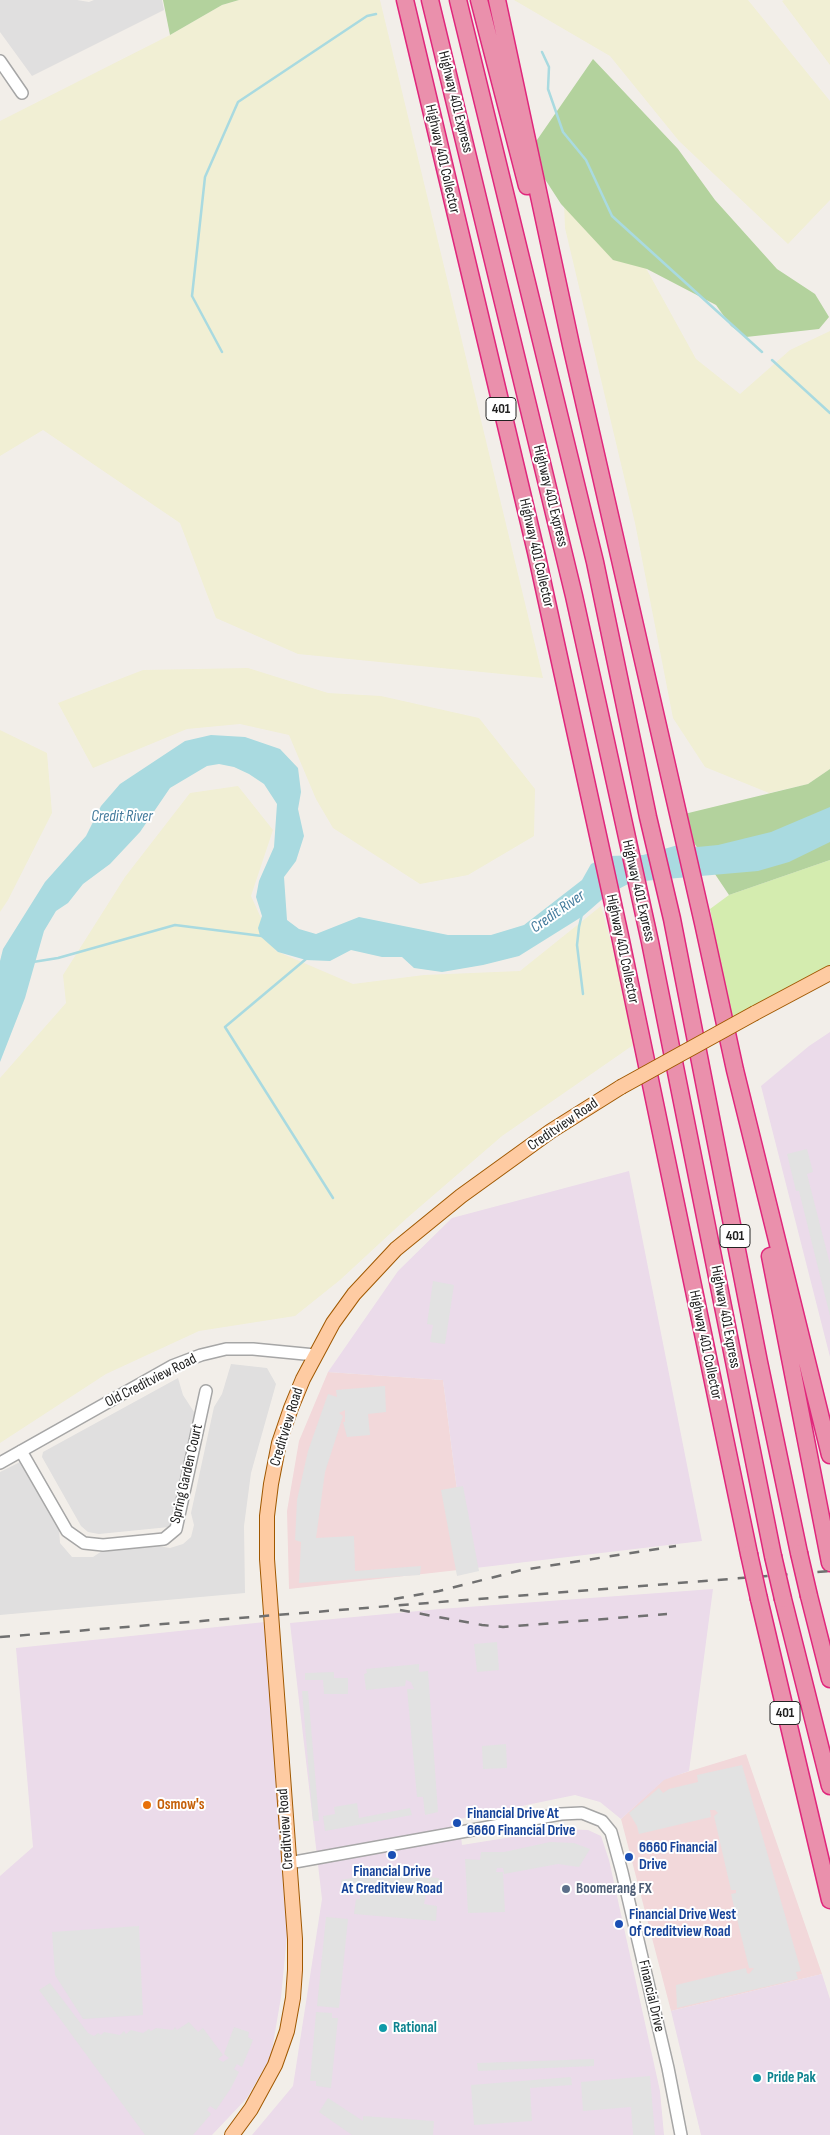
<!DOCTYPE html>
<html>
<head>
<meta charset="utf-8">
<style>
  body { margin:0 }
  canvas { display:block; background:#f2eee9 }
</style>
</head>
<body>
<canvas width="830" height="2135"></canvas>
<script>
const g = document.querySelector('canvas').getContext('2d');
g.lineJoin = 'round';
function paint(path, color) {
  g.fillStyle = color;
  g.fill(path, 'evenodd');
}
function shape(rows) {
  const path = new Path2D();
  for (const r of rows) {
    path.moveTo(r[0], r[1]);
    for (let i = 2; i < r.length; i += 2) path.lineTo(r[i], r[i + 1]);
  }
  return path;
}
function trace(path, color, width, dash) {
  g.strokeStyle = color;
  g.lineWidth = width;
  g.lineCap = dash ? 'butt' : 'round';
  g.setLineDash(dash || []);
  g.stroke(path);
}
function write(font, color, halo, rows, align = 'center') {
  g.font = font + ' "Sofia Sans Condensed",sans-serif';
  g.lineWidth = 4;
  g.setLineDash([]);
  g.textBaseline = 'middle';
  g.strokeStyle = halo;
  g.fillStyle = color;
  for (const [text, x, y, turn = 0] of rows) {
    g.save();
    g.translate(x, y);
    g.rotate((+turn || 0) * Math.PI / 180);
    g.textAlign = isNaN(turn) ? turn : align;
    if (halo) g.strokeText(text, 0, 0);
    g.fillText(text, 0, 0);
    g.restore();
  }
}
const residential = shape([
  [0,0,77,0,89,2,94,0,162,0,164,10,32,76,0,32],
  [231,1364,267,1368,276,1384,251,1473,244,1526,245,1593,0,1615,0,1472,22,1461,59,1529,60,1543,72,1557,93,1557,105,1549,152,1545,170,1548,183,1544,191,1537,194,1525,191,1513,214,1407,222,1394],
  [178,1378,183,1395,196,1415,174,1520,169,1527,99,1534,88,1532,81,1526,42,1457,43,1452]
]);
const commercial = shape([
  [328,1372,443,1380,467,1569,289,1589,287,1511,299,1441],
  [746,1754,822,1974,671,2011,621,1819,664,1779]
]);
const industrial = shape([
  [830,1032,830,1357,761,1086,809,1046],
  [629,1171,702,1541,467,1569,443,1380,328,1372,398,1271,452,1218],
  [713,1589,689,1771,664,1780,621,1819,600,1802,575,1795,459,1819,462,1845,562,1829,588,1830,601,1836,609,1860,660,2091,664,2135,252,2135,293,2086,322,1899,290,1623,440,1609],
  [265,1622,288,1925,281,1997,271,2056,247,2098,212,2135,0,2135,0,1876,33,1847,16,1648],
  [822,1974,830,1999,830,2135,701,2135,671,2011]
]);
const farmland = shape([
  [239,0,380,0,543,678,298,654,216,618,180,523,43,430,0,456,0,121,170,35,222,5],
  [514,0,748,0,830,101,830,200,788,244,679,141,610,56],
  [784,0,830,0,830,65,782,1],
  [583,198,647,270,696,359,740,394,790,350,830,331,830,769,808,784,769,793,705,767,673,718,635,523,565,228,564,202],
  [248,668,328,693,381,696,479,718,535,789,534,836,468,875,420,884,333,828,316,799,289,735,240,724,187,729,93,768,58,703,143,670],
  [0,730,47,753,52,813,8,900,0,912],
  [238,786,273,830,251,896,276,951,353,984,424,975,520,971,601,906,639,1041,502,1136,407,1218,340,1280,295,1316,199,1331,106,1374,0,1443,0,1078,66,1003,63,975,125,877,190,793]
]);
const grass = shape([
  [830,860,830,966,732,1023,710,909,729,895]
]);
const forest = shape([
  [163,0,239,0,222,5,170,35],
  [593,59,678,149,715,200,777,269,815,294,829,317,819,329,746,337,731,326,716,305,647,269,613,260,561,204,528,153],
  [830,769,830,860,729,895,676,816,808,784]
]);
const parking = shape([
  [807,1149,813,1172,807,1174,830,1264,830,1316,799,1191,796,1191,787,1154],
  [433,1281,454,1285,445,1344,430,1342,433,1325,427,1324],
  [385,1386,386,1412,368,1414,370,1435,347,1437,343,1422,345,1422,345,1410,339,1413,343,1416,325,1472,316,1538,354,1536,355,1571,421,1566,420,1575,299,1583,301,1542,295,1540,297,1500,308,1451,328,1394,337,1397,336,1390],
  [463,1486,479,1571,457,1576,441,1490],
  [497,1642,499,1670,477,1672,474,1644],
  [419,1664,419,1672,428,1671,438,1812,425,1815,423,1797,417,1797,407,1689,414,1689,411,1682,406,1680,405,1686,366,1690,364,1674,367,1673,366,1669],
  [334,1672,334,1678,348,1678,348,1694,324,1694,323,1680,305,1680,305,1673],
  [302,1691,308,1691,319,1821,313,1821],
  [506,1744,507,1768,483,1769,482,1746],
  [742,1765,801,1971,796,1972,798,1979,677,2008,676,1985,746,1968,747,1973,749,1974,754,1968,749,1968,731,1894,736,1893,736,1890,731,1890,714,1816,718,1813,715,1810,710,1810,711,1817,639,1834,637,1826,629,1813,659,1788,663,1793,669,1789,698,1782,697,1775],
  [357,1803,359,1818,410,1808,412,1815,325,1831,323,1816,335,1814,334,1807],
  [550,1842,574,1843,590,1849,579,1867,558,1864,504,1874,503,1868,497,1868,496,1872,503,1872,505,1912,468,1913,465,1859,480,1860,481,1852,504,1852],
  [380,1873,439,1878,437,1895,426,1895,424,1904,437,1906,436,1921,354,1914,356,1899,360,1899,360,1892,379,1895,380,1888,342,1895,341,1880],
  [326,1917,348,1919,339,2008,317,2006],
  [139,1926,143,2015,83,2019,55,1975,52,1932],
  [50,1983,88,2033,94,2036,98,2033,101,2035,104,2032,120,2035,124,2031,126,2034,131,2030,143,2033,149,2029,151,2031,156,2028,173,2030,175,2027,177,2030,189,2022,198,2032,203,2028,223,2055,218,2059,223,2062,229,2058,224,2054,234,2027,249,2032,248,2037,253,2040,242,2067,237,2064,234,2069,239,2072,231,2088,216,2110,210,2106,207,2110,211,2114,193,2135,145,2135,39,1990],
  [316,2012,332,2013,332,2018,338,2018,331,2088,316,2086,316,2081,310,2081],
  [594,2059,594,2066,478,2071,477,2063],
  [650,2076,655,2135,633,2135,631,2107,583,2111,581,2082],
  [571,2077,572,2085,530,2088,532,2121,474,2125,471,2085],
  [328,2098,363,2121,363,2116,434,2121,433,2135,352,2135,319,2112]
]);
const water = shape([
  [211,735,245,737,280,749,298,768,301,792,298,809,304,836,296,861,284,877,287,920,299,929,316,934,359,917,448,935,491,935,524,925,582,880,591,864,608,856,643,855,678,845,687,848,718,845,771,832,830,807,830,842,789,862,758,871,632,882,607,895,583,916,519,956,483,965,442,972,414,968,402,957,382,957,351,950,330,961,306,960,278,952,260,936,258,928,262,916,256,897,259,881,274,847,277,804,264,784,249,774,234,767,219,764,207,766,170,788,140,832,110,864,83,884,68,903,56,911,44,931,25,998,0,1062,0,961,3,949,45,882,86,836,101,806,120,784,185,741]
]);
const stream = shape([
  [542,52,549,67,548,89,563,132,586,160,612,216,762,352],
  [222,352,192,296,205,177,238,102,367,16,376,14],
  [772,360,830,413],
  [582,914,579,927,577,945,583,994],
  [306,959,225,1027,333,1198],
  [33,962,58,958,175,925,262,936]
]);
const minor = shape([
  [0,61,22,93],
  [21,1451,67,1531,84,1543,103,1545,164,1539,176,1529,206,1391],
  [0,1463,172,1366,201,1355,226,1349,253,1349,315,1355],
  [289,1863,561,1814,582,1813,602,1821,611,1832,622,1872,668,2068,681,2135]
]);
const major = shape([
  [755,1013,830,973],
  [232,2135,251,2109,275,2065,287,2031,293,1998,295,1970,295,1939,267,1559,267,1516,271,1484,279,1443,291,1408,303,1379,333,1323,354,1294,396,1249,461,1196,551,1131,621,1087]
]);
const highway = shape([
  [405,0,536,552,620,936,749,1554],
  [430,0,574,596,650,942,773,1556],
  [458,0,595,562,648,817,672,919,759,1362,799,1553],
  [479,0,527,186],
  [497,0,571,345,703,923,735,1070,830,1455],
  [770,1256,830,1563],
  [809,1596,830,1679],
  [759,1599,830,1900],
  [783,1599,830,1786]
]);
const rail = shape([
  [394,1599,439,1591,522,1570,676,1546],
  [400,1610,482,1625,503,1627,667,1614],
  [0,1637,830,1571]
]);
const majorBridge = shape([
  [621,1087,755,1013]
]);
const highwayBridge = shape([
  [799,1553,809,1596],
  [749,1554,759,1599],
  [773,1556,783,1599]
]);
const markers = [
  [147,1805,5,"#e8710a"],
  [457,1823,5,"#1a4fb4"],
  [392,1855,5,"#1a4fb4"],
  [629,1857,5,"#1a4fb4"],
  [566,1889,5,"#5c6f8a"],
  [619,1924,5,"#1a4fb4"],
  [383,2028,5,"#0f9aa8"],
  [757,2078,5,"#0f9aa8"]
];
const shields = [
  [501,409,30],
  [735,1236,30],
  [785,1713,30]
];
const shieldNames = [
  ["401",501,409],
  ["401",735,1236],
  ["401",785,1713]
];
const streetNames = [
  ["Highway 401 Express",455,102,76],
  ["Highway 401 Collector",442,159,77],
  ["Highway 401 Express",550,496,76],
  ["Highway 401 Collector",536,553,77],
  ["Highway 401 Express",638,891,77],
  ["Highway 401 Collector",622,949,78],
  ["Creditview Road",563,1125,-34],
  ["Highway 401 Express",725,1317,79],
  ["Highway 401 Collector",705,1345,78],
  ["Old Creditview Road",151,1381,-27],
  ["Creditview Road",287,1427,-73],
  ["Spring Garden Court",187,1474,-77],
  ["Creditview Road",286,1829,-94],
  ["Financial Drive",651,1996,77]
];
const foodNames = [
  ["Osmow's",157,1805]
];
const transitNames = [
  ["Financial Drive At",467,1814],
  ["6660 Financial Drive",467,1831],
  ["6660 Financial",639,1848],
  ["Drive",639,1865],
  ["Financial Drive",392,1872,"center"],
  ["At Creditview Road",392,1889,"center"],
  ["Financial Drive West",629,1915],
  ["Of Creditview Road",629,1932]
];
const serviceNames = [
  ["Boomerang FX",576,1889]
];
const cultureNames = [
  ["Rational",393,2028],
  ["Pride Pak",767,2078]
];
const waterNames = [
  ["Credit River",122,817],
  ["Credit River",558,912,-35]
];
paint(residential, '#e0dfdf');
paint(commercial, '#f2d8da');
paint(industrial, '#ebdbea');
paint(farmland, '#f1efd4');
paint(grass, '#d4ecaf');
paint(forest, '#b3d29d');
paint(parking, '#e2e2e2');
paint(water, '#a9dae0');
trace(stream, '#a9dae0', 2.5);
trace(minor, '#a6a6a6', 14);
trace(major, '#a05800', 16);
trace(highway, '#e0267c', 19);
trace(minor, '#fff', 11);
trace(major, '#fecba2', 14);
trace(highway, '#ea90ac', 16);
trace(rail, '#707070', 2.5, [10, 10]);
trace(majorBridge, '#a05800', 16, []);
trace(highwayBridge, '#e0267c', 19, []);
trace(majorBridge, '#fecba2', 14);
trace(highwayBridge, '#ea90ac', 16);
for (const [x, y, r, color] of markers) {
  const dot = new Path2D();
  dot.arc(x, y, r, 0, 2 * Math.PI);
  g.fillStyle = color;
  g.fill(dot);
  trace(dot, '#fff', 2);
}
for (const [x, y, w] of shields) {
  const box = new Path2D();
  box.roundRect(x - w / 2, y - 11.5, w, 23, 4);
  g.fillStyle = '#fff';
  g.fill(box);
  trace(box, '#222', 1);
}
write('bold 14px', '#222', null, shieldNames);
write('15px', '#222', '#fff', streetNames);
write('bold 15px', '#c56008', '#fff', foodNames, 'left');
write('bold 15px', '#164399', '#fff', transitNames, 'left');
write('bold 15px', '#4e5e75', '#fff', serviceNames, 'left');
write('bold 15px', '#0d838f', '#fff', cultureNames, 'left');
write('italic 16px', '#427a9c', '#fff', waterNames);
</script>
</body>
</html>
